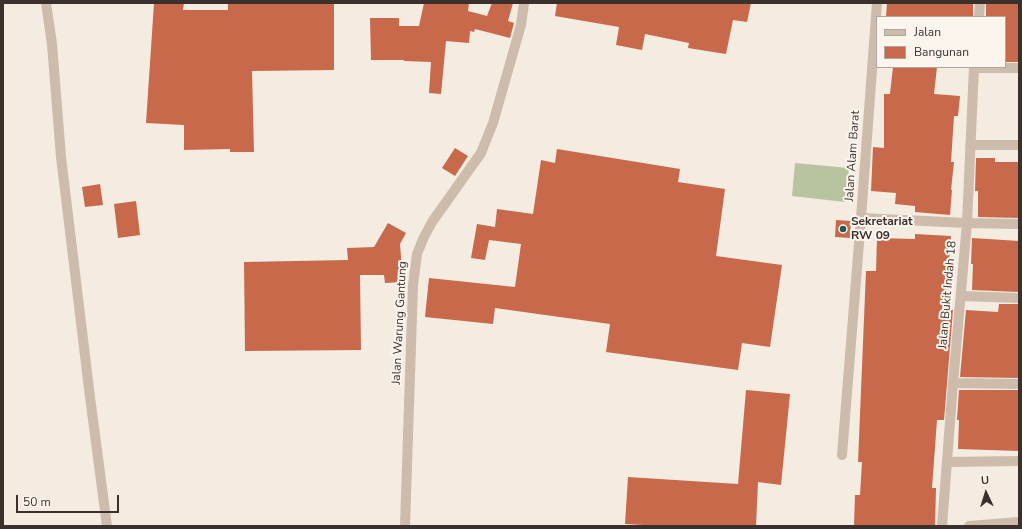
<!DOCTYPE html>
<html>
<head>
<meta charset="utf-8">
<style>
  body { margin:0 }
  #map { position:relative; width:1022px; height:529px; overflow:hidden; background:#f4ebe1; font-family:"Nunito Sans",sans-serif }
  canvas { display:block }
  .frame { position:absolute; inset:0; border:4px solid #3b302b; pointer-events:none }
  .legend { position:absolute; left:876px; top:16px; width:130px; height:52px; box-sizing:border-box; background:#fbf5ee; border:1px solid #aea6a0; margin:0; padding:5px 7px; list-style:none; font-size:12px; color:#3b302b }
  .legend li { display:flex; align-items:center; gap:8px; height:20px }
  .legend b { width:20px; border:1px solid #aea6a0 }
  .north { position:absolute; left:966px; top:473px; width:40px; height:40px; -webkit-text-stroke:3px #fbf5ee; paint-order:stroke; rotate:356deg; font-size:11px; font-weight:700; line-height:16px; text-align:center; color:#3b302b }
  .north::after { content:''; display:block; margin:auto; width:14px; height:18px; background:#3b302b; clip-path:polygon(50% 0,100% 100%,50% 72%,0 100%) }
  .scale { position:absolute; left:16px; top:495px; width:103px; height:18px; box-sizing:border-box; border:2px solid #3b302b; border-top:0; padding-left:5px; font-size:12px; line-height:14px; white-space:nowrap; color:#3b302b; -webkit-text-stroke:3px #fbf5ee; paint-order:stroke }
</style>
</head>
<body>
<div id="map">
<canvas width="1022" height="529"></canvas>
<div class="frame"></div>
<ul class="legend">
<li><b style="height:5px;background:#cdbbac"></b>Jalan</li>
<li><b style="height:11px;background:#c8694b"></b>Bangunan</li>
</ul>
<div class="north">U</div>
<div class="scale">50 m</div>
</div>
<script>
const g = document.querySelector('canvas').getContext('2d');
g.lineJoin = 'round';
function paint(path, color) {
  g.fillStyle = color;
  g.fill(path, 'evenodd');
}
function shape(rows) {
  const path = new Path2D();
  for (const r of rows) {
    path.moveTo(r[0], r[1]);
    for (let i = 2; i < r.length; i += 2) path.lineTo(r[i], r[i + 1]);
  }
  return path;
}
function trace(path, color, width, dash) {
  g.strokeStyle = color;
  g.lineWidth = width;
  g.lineCap = dash ? 'butt' : 'round';
  g.setLineDash(dash || []);
  g.stroke(path);
}
function write(font, color, halo, rows, align = 'center') {
  g.font = font + ' "Nunito Sans",sans-serif';
  g.lineWidth = 4;
  g.setLineDash([]);
  g.textBaseline = 'middle';
  g.strokeStyle = halo;
  g.fillStyle = color;
  for (const [text, x, y, turn = 0] of rows) {
    g.save();
    g.translate(x, y);
    g.rotate((+turn || 0) * Math.PI / 180);
    g.textAlign = isNaN(turn) ? turn : align;
    if (halo) g.strokeText(text, 0, 0);
    g.fillText(text, 0, 0);
    g.restore();
  }
}
const green = shape([
  [795,163,849,168,845,202,792,196]
]);
const building = shape([
  [154,3,184,3,183,10,228,10,228,3,334,3,334,70,252,71,254,152,230,152,230,149,184,150,184,125,146,123],
  [424,3,469,3,468,11,487,16,492,3,513,3,508,21,514,23,510,38,475,29,474,32,470,31,469,43,446,41,441,94,429,93,431,62,404,61,404,60,371,60,370,18,399,18,399,26,419,26],
  [557,3,751,3,747,22,733,20,726,54,688,48,689,43,645,34,642,50,616,45,619,27,555,16],
  [887,3,973,3,973,17,886,17],
  [986,3,1019,3,1019,62,1005,62,1005,17,986,17],
  [893,67,937,67,934,94,960,96,958,116,954,116,951,162,954,162,951,190,952,190,950,215,915,212,915,206,895,204,896,193,871,191,873,147,884,148,884,94,890,94],
  [455,148,468,156,455,176,442,168],
  [557,149,680,169,678,182,725,189,716,256,782,265,770,347,742,343,738,370,606,352,610,324,495,308,493,324,425,317,429,278,515,287,521,244,489,240,485,260,471,258,477,224,495,227,497,209,533,214,541,160,555,163],
  [976,158,995,158,995,162,1019,162,1019,218,978,217,978,191,975,191],
  [100,184,103,205,85,207,82,187],
  [136,201,140,235,118,238,114,204],
  [836,220,851,221,850,238,835,237],
  [388,223,406,233,400,244,403,282,385,283,384,275,360,275,361,350,245,351,244,262,348,260,347,248,374,247],
  [915,234,951,236,945,309,953,310,944,420,937,420,932,488,936,488,935,526,854,526,855,495,860,495,862,462,858,462,866,271,876,271,877,238,915,239],
  [972,238,1019,241,1019,292,972,290,973,264,971,264],
  [999,304,1019,304,1019,378,960,377,966,310,998,312],
  [746,390,790,394,781,485,758,482,756,526,662,526,625,524,628,477,738,484],
  [959,390,1019,390,1019,451,958,449,959,420,957,420]
]);
const minor = shape([
  [46,3,52,44,61,157,90,397,107,526],
  [979,17,980,3],
  [974,68,1019,68],
  [970,145,1019,145],
  [861,218,967,223,1019,224],
  [961,296,1019,298],
  [953,383,1019,384],
  [842,455,861,218,877,3],
  [947,462,1019,461],
  [405,526,413,285,417,254,423,239,432,222,481,153,493,123,521,25,524,3],
  [942,526,953,383,967,223,974,67],
  [969,526,1019,522]
]);
const markers = [
  [843,229,4,"#1f5a5e"]
];
const streetNames = [
  ["Jalan Alam Barat",853,156,-86],
  ["Jalan Bukit Indah 18",948,295,-85],
  ["Jalan Warung Gantung",400,323,-87]
];
const poiNames = [
  ["Sekretariat",851,222],
  ["RW 09",851,236]
];
paint(green, '#b8c4a0');
paint(building, '#c8694b');
trace(minor, '#cdbbac', 10);
for (const [x, y, r, color] of markers) {
  const dot = new Path2D();
  dot.arc(x, y, r, 0, 2 * Math.PI);
  g.fillStyle = color;
  g.fill(dot);
  trace(dot, '#fbf5ee', 1.5);
}
write('12px', '#3b302b', '#fbf5ee', streetNames);
write('bold 12px', '#3b302b', '#fbf5ee', poiNames, 'left');
</script>
</body>
</html>
